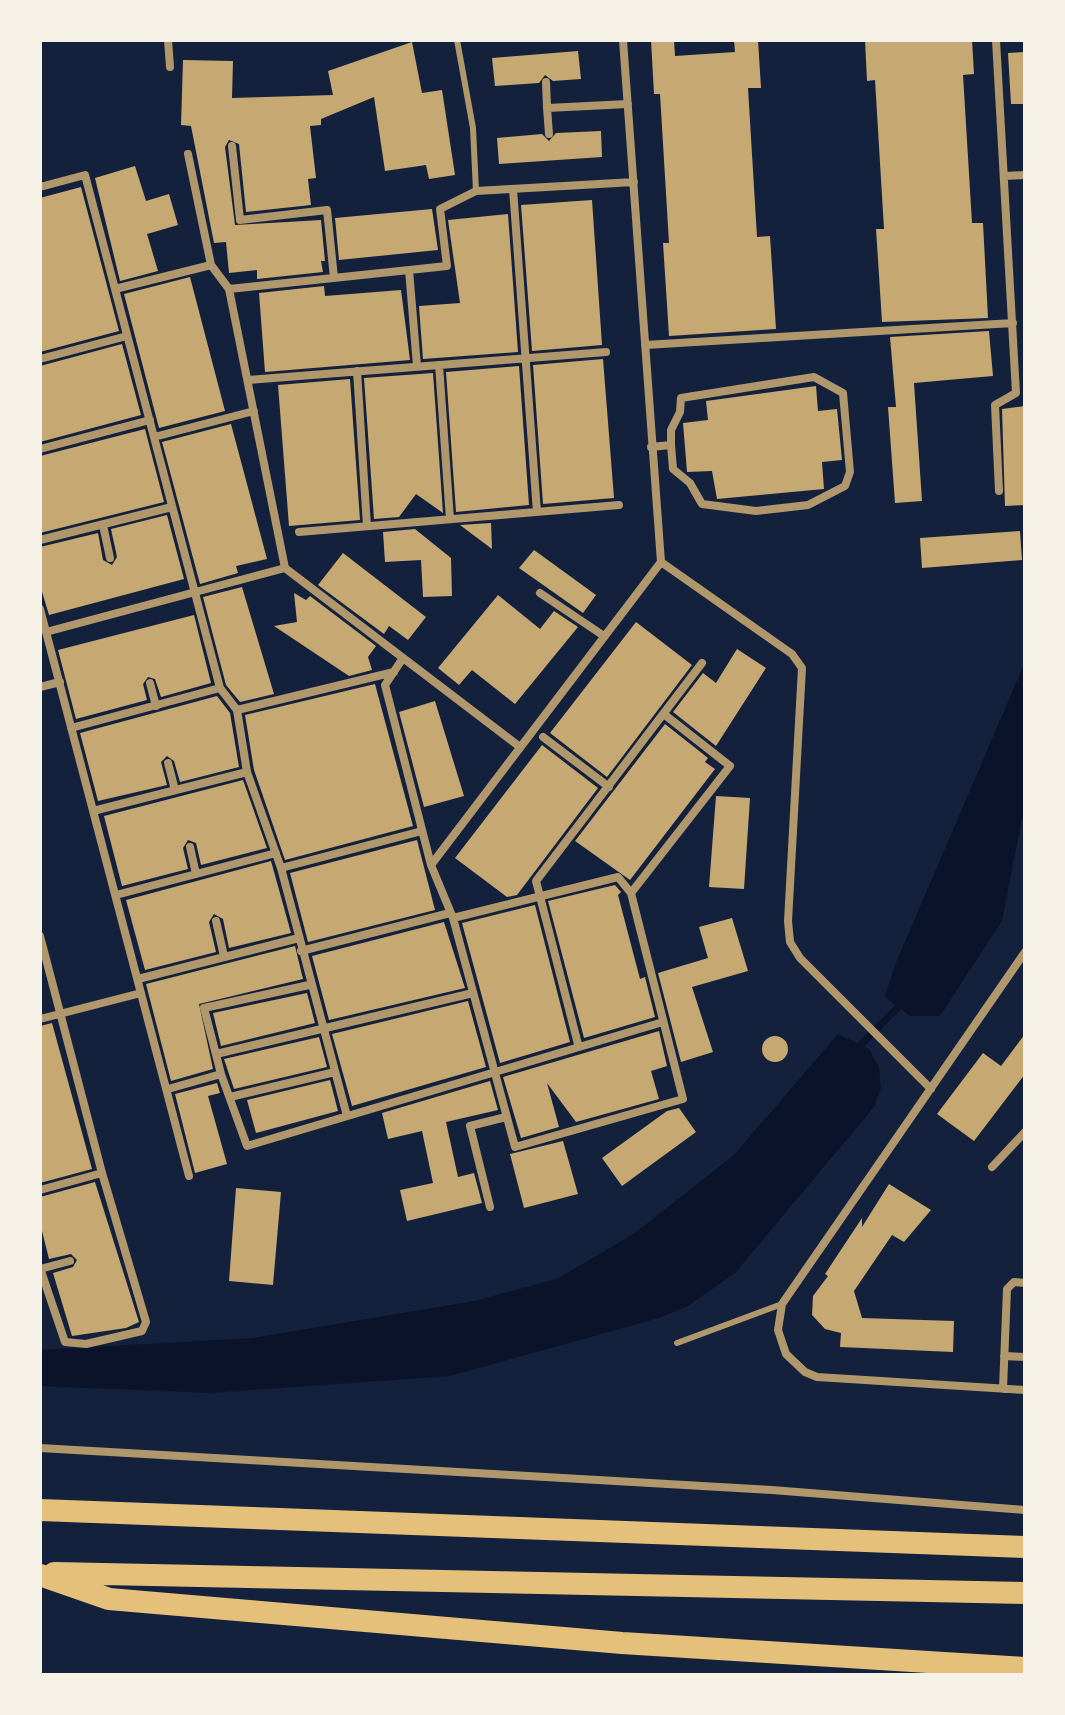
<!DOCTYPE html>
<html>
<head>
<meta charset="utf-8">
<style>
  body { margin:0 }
  #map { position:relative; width:1065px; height:1715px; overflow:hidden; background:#14213d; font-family:"Titillium Web",sans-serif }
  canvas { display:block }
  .frame { position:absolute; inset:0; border:42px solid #f6f1e7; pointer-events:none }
</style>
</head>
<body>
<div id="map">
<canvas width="1065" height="1715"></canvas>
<div class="frame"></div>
</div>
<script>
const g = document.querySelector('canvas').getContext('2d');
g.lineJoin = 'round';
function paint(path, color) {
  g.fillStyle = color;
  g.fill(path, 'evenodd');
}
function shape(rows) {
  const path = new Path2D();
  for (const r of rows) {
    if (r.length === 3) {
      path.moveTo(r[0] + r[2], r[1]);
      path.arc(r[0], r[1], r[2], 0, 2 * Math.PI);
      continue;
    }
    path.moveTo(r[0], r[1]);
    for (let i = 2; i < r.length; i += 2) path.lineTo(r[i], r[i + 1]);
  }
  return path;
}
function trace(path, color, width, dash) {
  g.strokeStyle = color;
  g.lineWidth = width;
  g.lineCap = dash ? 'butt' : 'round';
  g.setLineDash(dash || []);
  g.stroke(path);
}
const water = shape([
  [1025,662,1025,803,1002,921,940,1016,910,1016,885,997,895,965],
  [838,1034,869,1049,879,1067,881,1088,874,1107,735,1273,688,1306,659,1318,450,1376,210,1393,40,1386,40,1350,253,1338,474,1301,557,1279,635,1233,734,1155]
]);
const stream = shape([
  [855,1051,902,1003]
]);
const building = shape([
  [651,40,674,40,675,56,735,52,734,40,758,40,761,88,748,88,757,237,770,236,776,329,669,336,663,243,669,243,660,94,654,94],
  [865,40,972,40,974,74,963,75,972,223,983,223,988,318,882,322,876,229,884,229,875,80,867,81],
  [412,42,422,93,442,90,455,175,429,179,426,165,385,171,374,97,321,119,321,125,310,126,316,178,308,179,311,205,246,212,239,144,229,140,225,147,235,225,321,220,325,261,321,261,323,272,257,279,257,270,229,273,226,242,214,243,191,126,181,125,183,60,233,61,232,98,333,95,328,71],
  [578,51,581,79,553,81,545,75,539,83,495,86,492,58],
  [1025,52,1025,104,1011,104,1008,53],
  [601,131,602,157,499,164,497,138,542,134,549,141,556,133],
  [135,166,146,201,169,194,178,225,147,234,158,271,120,281,95,178],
  [81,187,119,331,40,352,40,198],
  [592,200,602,345,532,351,521,205],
  [432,209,438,250,339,260,335,218],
  [508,214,518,352,423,359,419,306,460,303,448,220],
  [190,277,225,411,159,428,124,294],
  [324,286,325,296,401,290,410,360,265,372,259,293],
  [989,331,993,376,914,383,922,501,895,503,888,407,896,407,890,337],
  [122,344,141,415,40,442,40,366],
  [603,359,614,498,543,504,533,365],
  [519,366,529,505,456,512,446,372],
  [433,373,443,513,416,494,399,517,374,519,364,378],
  [350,379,360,520,289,526,278,385],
  [816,386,818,411,837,409,842,460,822,462,824,489,717,499,712,471,687,472,683,423,708,420,706,401],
  [1025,406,1025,505,1005,506,1002,409],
  [231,424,267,559,236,566,238,573,200,584,162,442],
  [145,429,164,502,40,533,40,456],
  [167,515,184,579,49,615,40,585,40,547,98,533,103,560,112,565,117,557,111,529],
  [491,523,492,549,460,525],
  [415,529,451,558,452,596,423,597,421,560,385,562,383,532],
  [1020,531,1022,560,922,568,920,538],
  [534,550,596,595,583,613,519,568],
  [343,553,426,617,408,640,389,626,384,634,318,585],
  [242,587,274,694,240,702,226,685,203,597],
  [294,593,306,600,310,596,376,646,368,657,372,670,349,676,274,626,297,622],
  [498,595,540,629,554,611,578,627,515,704,472,670,459,685,438,668],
  [194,615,211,683,161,697,155,679,148,677,143,684,147,700,76,719,58,650],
  [636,622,692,665,607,777,550,733],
  [737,649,766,668,716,746,673,712,703,673,716,683],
  [375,684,413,826,285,860,254,770,245,715],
  [217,696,230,713,239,767,180,782,174,761,167,756,161,762,167,785,98,801,80,733],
  [435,701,464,796,424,807,399,712],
  [665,724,708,758,705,762,715,769,630,880,575,841],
  [542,745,598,788,517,895,507,897,455,858],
  [243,780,267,848,201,865,196,843,188,840,183,848,188,869,122,886,104,816],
  [716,796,750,798,744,889,709,887],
  [417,840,435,910,308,942,290,873],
  [271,861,291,933,229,948,223,919,214,914,209,922,216,952,145,970,126,900],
  [615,885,621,892,618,895,640,979,645,977,655,1017,584,1038,548,901],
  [535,905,570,1042,500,1063,462,923],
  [732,918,748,971,692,987,713,1052,681,1062,658,973,708,958,699,927],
  [444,922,465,988,329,1020,312,956],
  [295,946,303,979,199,1004,213,1069,171,1081,146,984],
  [307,993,315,1023,221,1046,213,1013],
  [468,1001,486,1067,352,1106,332,1034],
  [52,1023,92,1169,40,1183,40,1026],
  [659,1031,667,1066,651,1071,659,1099,576,1122,547,1083,559,1127,521,1138,503,1077],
  [1025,1034,1025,1074,974,1141,937,1114,983,1053,1001,1066],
  [775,1049,13],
  [319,1037,327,1067,234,1089,224,1059],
  [330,1080,338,1111,256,1133,247,1100],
  [490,1081,498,1110,446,1122,458,1177,474,1173,482,1203,407,1221,400,1190,433,1183,422,1131,388,1139,382,1113],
  [217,1083,220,1093,208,1096,227,1164,195,1173,175,1094],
  [679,1108,696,1132,622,1186,602,1158,667,1111],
  [563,1141,578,1194,524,1208,510,1154],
  [95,1182,139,1322,126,1328,72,1336,53,1273,73,1267,77,1260,71,1254,49,1259,40,1223,40,1197],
  [889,1184,931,1210,904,1242,892,1235,854,1291,862,1318,954,1321,953,1352,840,1347,841,1333,825,1329,812,1315,813,1296,828,1276,825,1274,862,1218,862,1227],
  [236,1188,281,1192,273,1285,229,1281]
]);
const service = shape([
  [457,40,473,128,476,191],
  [677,1343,782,1304]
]);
const minor = shape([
  [168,40,170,67],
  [623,40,661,562,792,654,802,668,788,921,790,942,800,958,931,1089],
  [996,40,1016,393,995,405,999,491],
  [546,82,547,108],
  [549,134,547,108,628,104],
  [232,146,240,220,327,210,334,278],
  [188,154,211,265],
  [1004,176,1025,175],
  [40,187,85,175,220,688,237,710,247,772,281,868,347,1116],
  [513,189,537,512],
  [409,270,417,366],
  [115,289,211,265,229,289,285,568,520,747],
  [229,289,447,266,440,209,476,191,634,182],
  [645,345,1013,323],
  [40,359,127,336],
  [439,365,450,519],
  [357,371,367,526],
  [248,380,606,352],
  [154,437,254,411],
  [651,447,671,445,673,469,690,483,702,504,756,511,808,505,845,486,850,472,843,393,814,377,681,398,680,412,671,430,671,445],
  [40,449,150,420],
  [103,525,110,558],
  [299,532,619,505],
  [40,540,172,507],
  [661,562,431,865,453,918,515,1147,683,1099,631,893,730,766,665,715],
  [540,593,604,636],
  [40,609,189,1176],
  [46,632,285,568],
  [403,658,385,685,431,865],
  [150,683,156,706],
  [40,687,60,682],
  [237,710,394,672],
  [71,728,220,688],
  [543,737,609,787],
  [168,763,175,790],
  [93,811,247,772],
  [190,847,196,874],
  [281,868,422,831],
  [116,895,276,853],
  [453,918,618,877,631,893],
  [216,921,224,956],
  [40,936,102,1173,146,1322,142,1331,86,1344,65,1342,40,1268],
  [301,951,450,913],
  [1025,952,782,1304,778,1330,786,1354,805,1372,817,1377,1025,1390],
  [138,979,299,938],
  [309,985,204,1008,221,1074,247,1146,663,1022],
  [40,1019,141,993],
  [578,1044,536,881,702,663],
  [216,1054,473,993],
  [168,1089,221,1074],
  [230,1097,335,1072],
  [992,1167,1025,1132],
  [40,1190,102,1173],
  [490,1207,470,1126,506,1117],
  [40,1269,70,1261],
  [1004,1356,1025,1357],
  [1003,1389,1007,1289,1014,1282,1025,1283],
  [40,1448,772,1490,1025,1510]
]);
const trunk = shape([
  [40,1510,1025,1547],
  [54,1573,1025,1593],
  [40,1575,109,1599,622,1643,1025,1668]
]);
paint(water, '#0b132b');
trace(stream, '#0b132b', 7);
paint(building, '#c6a872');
trace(service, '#b1986c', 6);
trace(minor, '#b1986c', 8);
trace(trunk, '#e5c07b', 22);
</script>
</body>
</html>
